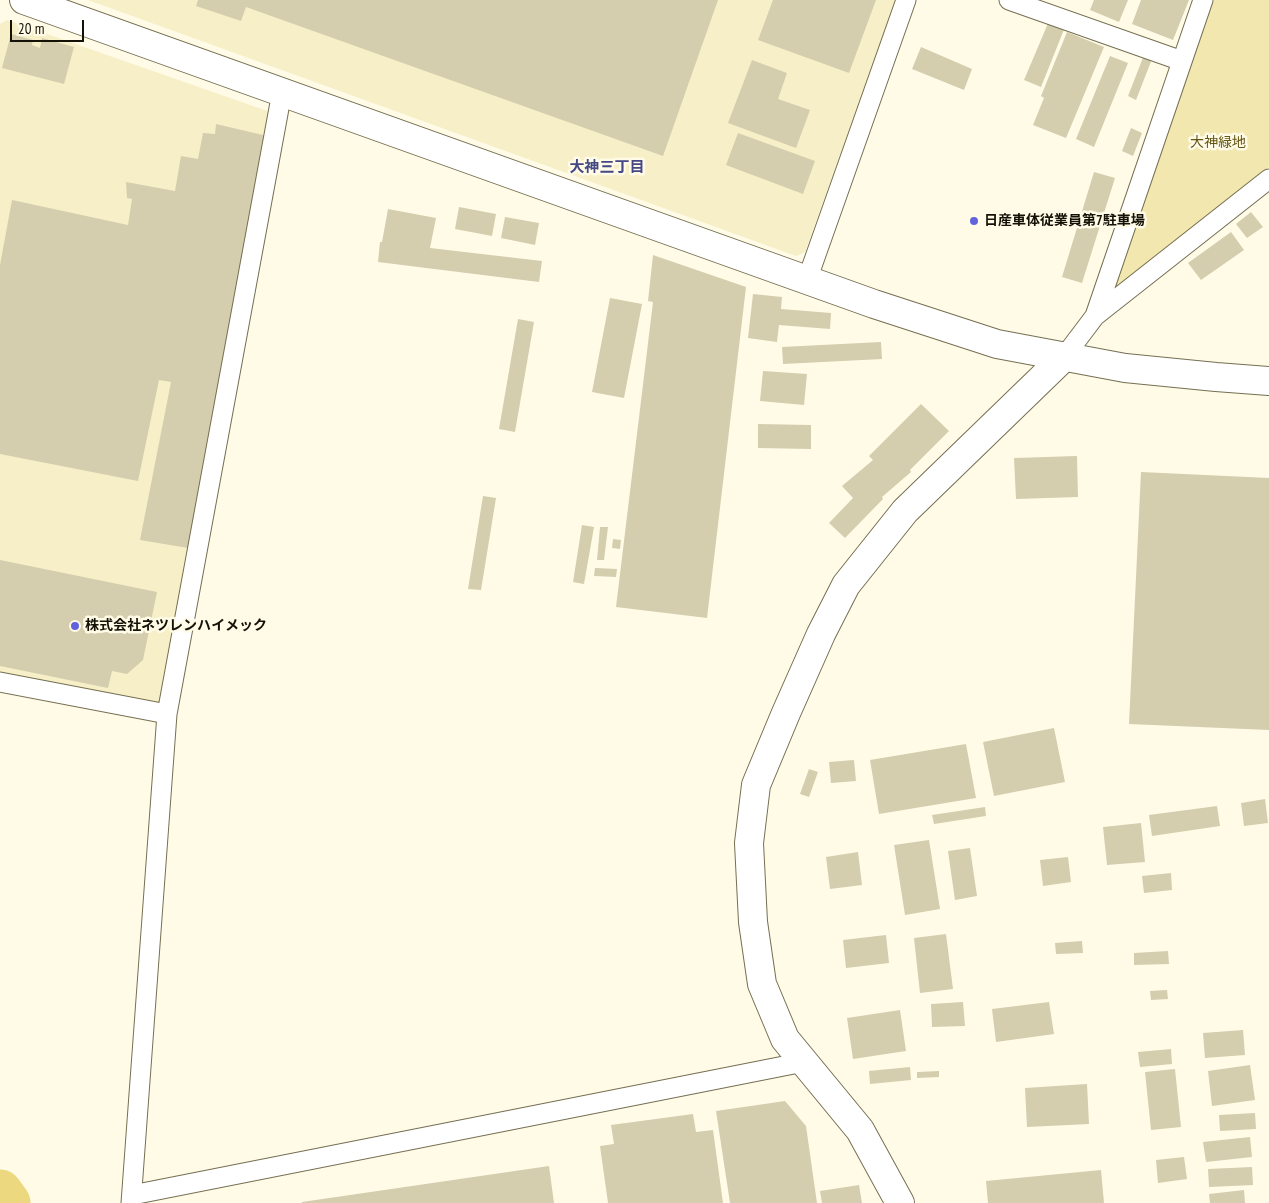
<!DOCTYPE html>
<html>
<head>
<meta charset="utf-8">
<style>
  body { margin:0 }
  #map { position:relative; width:1269px; height:1203px; overflow:hidden; background:#fffbe7; font-family:"PT Sans Narrow",sans-serif }
  canvas { display:block }
  .scale { position:absolute; left:10px; top:20px; width:74px; height:22px; box-sizing:border-box; border:2px solid #141106; border-top:0; padding-left:6px; font-size:15px; line-height:18px; white-space:nowrap; color:#141106; -webkit-text-stroke:4px #fffbe7; paint-order:stroke }
</style>
</head>
<body>
<div id="map">
<canvas width="1269" height="1203"></canvas>
<div class="scale">20 m</div>
</div>
<script>
const g = document.querySelector('canvas').getContext('2d');
g.lineJoin = 'round';
function paint(path, color) {
  g.fillStyle = color;
  g.fill(path, 'evenodd');
}
function shape(rows) {
  const path = new Path2D();
  for (const r of rows) {
    path.moveTo(r[0], r[1]);
    for (let i = 2; i < r.length; i += 2) path.lineTo(r[i], r[i + 1]);
  }
  return path;
}
function trace(path, color, width, dash) {
  g.strokeStyle = color;
  g.lineWidth = width;
  g.lineCap = dash ? 'butt' : 'round';
  g.setLineDash(dash || []);
  g.stroke(path);
}
function write(font, color, halo, rows, align = 'center') {
  g.font = font + ' "PT Sans Narrow","Noto Sans JP",sans-serif';
  g.lineWidth = 5;
  g.setLineDash([]);
  g.textBaseline = 'middle';
  g.strokeStyle = halo;
  g.fillStyle = color;
  for (const [text, x, y, turn = 0] of rows) {
    g.save();
    g.translate(x, y);
    g.rotate((+turn || 0) * Math.PI / 180);
    g.textAlign = isNaN(turn) ? turn : align;
    if (halo) g.strokeText(text, 0, 0);
    g.fillText(text, 0, 0);
    g.restore();
  }
}
const built = shape([
  [88,0,896,0,805,252,796,256],
  [7,20,273,113,165,701,157,706,0,675,0,24]
]);
const green = shape([
  [1214,0,1269,0,1269,167,1109,298]
]);
const river = shape([
  [0,1192,8,1203]
]);
const building = shape([
  [198,0,718,0,663,156,246,7,241,21,196,6],
  [773,0,876,0,849,73,758,40],
  [1094,0,1128,0,1119,22,1090,10],
  [1141,0,1189,0,1173,40,1132,24],
  [1049,21,1065,27,1041,87,1024,80],
  [1067,32,1104,47,1066,138,1033,125,1044,98,1041,96],
  [11,34,33,40,32,45,40,48,42,38,74,47,64,84,2,68],
  [921,47,972,69,964,90,912,69],
  [1144,55,1152,59,1136,100,1128,96],
  [1110,56,1128,63,1094,147,1076,139],
  [752,60,787,73,778,99,810,110,796,148,728,123],
  [216,124,267,136,188,548,140,540,171,382,159,380,138,481,0,454,0,265,12,200,128,225,132,199,127,198,126,182,175,191,181,156,198,159,203,133,215,134],
  [1131,128,1142,133,1133,156,1122,151],
  [738,133,815,161,803,194,726,165],
  [1094,172,1115,178,1082,283,1062,277],
  [459,207,496,214,492,236,455,229],
  [388,209,436,218,430,248,542,261,539,282,378,262,380,242,382,242],
  [1251,212,1263,227,1247,238,1236,224],
  [505,217,539,223,535,245,501,238],
  [1231,232,1244,250,1201,280,1188,263],
  [653,255,746,287,707,618,616,607,653,302,648,301],
  [753,294,782,297,781,309,831,313,830,329,779,325,777,342,748,338],
  [610,298,642,304,624,398,592,392],
  [518,319,534,322,515,432,499,429],
  [881,342,882,359,783,364,782,347],
  [763,371,807,374,804,405,760,401],
  [921,404,949,431,910,470,911,472,882,497,883,499,845,538,829,523,853,498,842,486,873,460,869,456],
  [758,424,811,425,811,449,758,448],
  [1077,456,1078,497,1016,499,1014,458],
  [1141,472,1269,478,1269,730,1129,724],
  [483,496,496,498,481,590,468,589],
  [582,525,594,527,584,584,573,582],
  [600,527,608,527,604,560,597,560],
  [613,539,621,540,620,549,612,548],
  [0,560,157,592,143,660,127,674,112,671,108,688,0,666],
  [595,568,617,569,616,577,594,576],
  [1054,728,1065,782,994,796,983,742],
  [966,744,976,798,879,814,870,760],
  [854,760,856,781,831,783,829,762],
  [809,769,818,772,809,797,800,794],
  [1265,799,1268,823,1244,826,1241,803],
  [1217,806,1220,826,1152,836,1149,815],
  [985,807,986,816,934,824,932,815],
  [1141,823,1145,862,1107,865,1103,827],
  [929,840,940,909,905,915,894,845],
  [970,848,977,896,955,900,948,851],
  [858,852,862,885,830,889,826,857],
  [1068,857,1071,882,1043,886,1040,860],
  [1171,873,1172,890,1144,893,1142,876],
  [946,934,953,989,920,993,914,938],
  [886,935,889,963,846,968,843,940],
  [1082,941,1083,953,1056,954,1055,943],
  [1168,951,1169,964,1134,965,1134,953],
  [1167,990,1168,999,1151,1000,1150,991],
  [963,1002,965,1026,932,1027,931,1004],
  [1049,1002,1054,1034,996,1042,992,1009],
  [900,1010,906,1051,853,1059,847,1018],
  [1243,1030,1245,1055,1205,1058,1203,1033],
  [1171,1049,1172,1064,1140,1067,1138,1052],
  [1250,1065,1255,1100,1212,1106,1208,1071],
  [910,1067,911,1080,870,1084,869,1071],
  [1175,1069,1181,1127,1151,1130,1145,1072],
  [939,1071,939,1077,917,1078,917,1072],
  [1087,1084,1089,1124,1027,1127,1025,1088],
  [785,1101,806,1126,817,1203,730,1203,716,1111],
  [1255,1113,1256,1129,1220,1131,1219,1115],
  [693,1114,696,1132,713,1130,723,1203,608,1203,600,1146,614,1144,611,1125],
  [1250,1137,1252,1157,1206,1162,1203,1142],
  [1184,1157,1187,1179,1158,1183,1156,1160],
  [549,1166,554,1203,302,1203,302,1202],
  [1252,1167,1253,1185,1209,1187,1208,1169],
  [1101,1170,1104,1203,988,1203,986,1181],
  [859,1185,862,1203,822,1203,820,1191],
  [1244,1190,1245,1203,1210,1203,1209,1194]
]);
const street = shape([
  [1009,0,1182,61],
  [807,280,906,0],
  [1095,316,1269,179],
  [1064,357,1095,316,1203,0],
  [0,682,167,714],
  [132,1195,804,1062],
  [131,1203,167,714,282,92]
]);
const secondary = shape([
  [24,0,874,304,997,344,1125,368,1216,377,1269,381],
  [900,1203,860,1130,785,1039,762,984,753,922,749,843,756,785,786,713,821,634,846,585,905,511,1064,357]
]);
const markers = [
  [974,221,5,"#6063db"],
  [75,626,5,"#6063db"]
];
const parkNames = [
  ["大神緑地",1218,143]
];
const poiNames = [
  ["日産車体従業員第7駐車場",984,221],
  ["株式会社ネツレンハイメック",85,626]
];
const neighbourhoodNames = [
  ["大神三丁目",607,168]
];
paint(built, '#f7efc7');
paint(green, '#f2e7ae');
trace(river, '#ebd87f', 45);
paint(building, '#d4ceae');
trace(street, '#756f52', 21);
trace(secondary, '#756f52', 30);
trace(street, '#fff', 19);
trace(secondary, '#fff', 28);
for (const [x, y, r, color] of markers) {
  const dot = new Path2D();
  dot.arc(x, y, r, 0, 2 * Math.PI);
  g.fillStyle = color;
  g.fill(dot);
  trace(dot, '#fffbe7', 2);
}
write('14px', '#635613', '#fffbe7', parkNames);
write('bold 14px', '#141106', '#fffbe7', poiNames, 'left');
write('bold 15px', '#444885', '#fffbe7', neighbourhoodNames);
</script>
</body>
</html>
